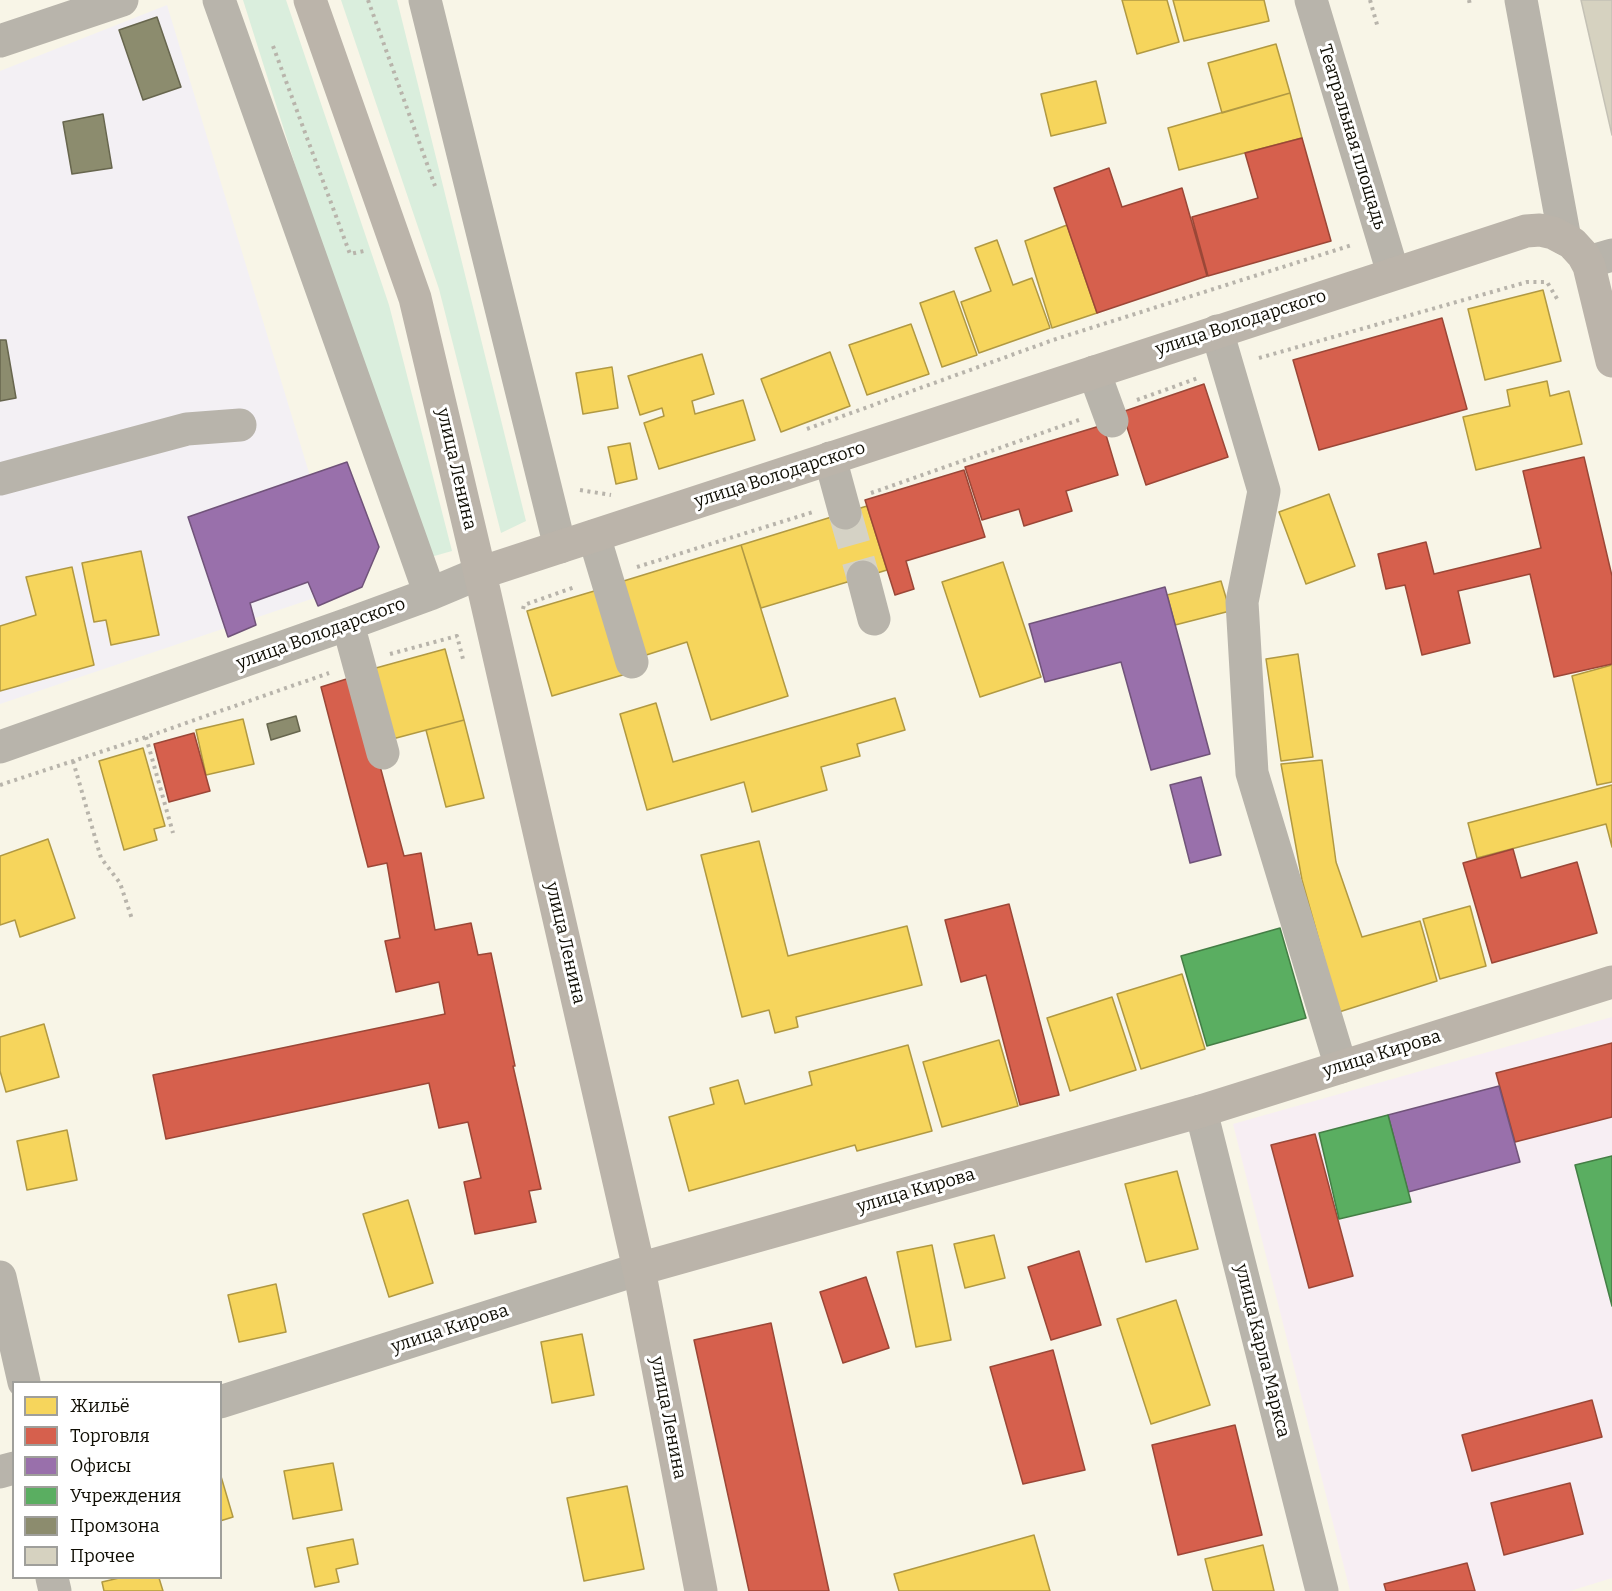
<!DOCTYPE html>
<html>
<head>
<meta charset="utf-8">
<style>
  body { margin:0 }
  #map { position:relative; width:1612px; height:1591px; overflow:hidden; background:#f8f5e7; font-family:Bitter,serif }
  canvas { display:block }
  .legend { position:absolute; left:12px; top:1381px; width:210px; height:198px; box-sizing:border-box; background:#fff; border:2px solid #9f9f9b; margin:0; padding:8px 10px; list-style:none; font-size:18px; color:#100e04 }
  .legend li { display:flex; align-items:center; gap:12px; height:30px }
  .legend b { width:30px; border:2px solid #9f9f9b }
</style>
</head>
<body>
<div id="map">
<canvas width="1612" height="1591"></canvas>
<ul class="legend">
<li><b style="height:16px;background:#f6d55c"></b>Жильё</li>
<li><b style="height:16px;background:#d6604d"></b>Торговля</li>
<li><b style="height:16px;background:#9970ab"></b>Офисы</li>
<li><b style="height:16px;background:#5aae61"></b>Учреждения</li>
<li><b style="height:16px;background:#8c8c6e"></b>Промзона</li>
<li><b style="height:16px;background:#d6d2c0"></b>Прочее</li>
</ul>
</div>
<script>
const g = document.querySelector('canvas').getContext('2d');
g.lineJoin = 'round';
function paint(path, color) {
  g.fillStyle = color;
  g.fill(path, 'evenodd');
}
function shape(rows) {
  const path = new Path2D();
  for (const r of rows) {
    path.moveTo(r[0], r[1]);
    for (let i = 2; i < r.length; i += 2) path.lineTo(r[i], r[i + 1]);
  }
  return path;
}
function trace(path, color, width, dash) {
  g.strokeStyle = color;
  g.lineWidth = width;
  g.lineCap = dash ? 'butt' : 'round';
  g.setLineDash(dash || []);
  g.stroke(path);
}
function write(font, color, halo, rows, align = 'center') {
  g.font = font + ' Bitter,serif';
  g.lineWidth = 6;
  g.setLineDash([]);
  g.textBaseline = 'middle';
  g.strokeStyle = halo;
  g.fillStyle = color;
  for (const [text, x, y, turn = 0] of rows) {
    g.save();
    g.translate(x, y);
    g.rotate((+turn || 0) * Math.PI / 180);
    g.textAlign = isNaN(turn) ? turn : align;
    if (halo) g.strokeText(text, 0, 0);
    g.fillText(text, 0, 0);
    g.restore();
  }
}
const commercial = shape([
  [1612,1017,1612,1578,1570,1591,1350,1591,1233,1124]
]);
const industrial = shape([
  [167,5,344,588,0,704,0,71]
]);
const green = shape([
  [243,0,286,0,389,305,452,551,420,560],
  [341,0,397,0,526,521,501,533,439,289]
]);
const homes = shape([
  [1122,0,1167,0,1179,42,1137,54,1122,0],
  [1173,0,1264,0,1269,21,1184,41,1173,0],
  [1276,44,1290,93,1222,113,1208,63,1276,44],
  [1096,81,1106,123,1051,136,1041,94,1096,81],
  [1290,93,1302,138,1179,170,1168,128,1290,93],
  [1067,225,1097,313,1052,328,1025,241,1067,225],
  [997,240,1013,285,1032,278,1050,328,979,353,961,302,991,291,975,248,997,240],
  [1543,290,1561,361,1485,380,1468,309,1543,290],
  [954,291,977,355,942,367,920,303,954,291],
  [911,324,929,374,867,395,849,345,911,324],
  [830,352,850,406,781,432,761,379,830,352],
  [702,354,714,394,692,401,695,414,743,400,755,440,659,469,644,423,664,416,662,408,640,415,628,376,702,354],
  [612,367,618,408,583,414,576,373,612,367],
  [1547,381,1550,396,1569,391,1582,444,1476,470,1463,417,1510,406,1507,390,1547,381],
  [630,443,637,479,616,484,608,447,630,443],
  [1329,494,1355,566,1306,584,1279,512,1329,494],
  [867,506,887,570,761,608,741,545,867,506],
  [741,545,788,696,711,720,687,642,640,657,617,583,741,545],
  [141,551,159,635,111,645,106,620,94,622,82,563,141,551],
  [1003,562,1041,677,980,697,942,582,1003,562],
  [72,567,94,665,0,691,0,626,36,615,26,577,72,567],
  [1221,581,1230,611,1175,625,1167,595,1221,581],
  [601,589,626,674,552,696,527,611,601,589],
  [445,649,464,720,385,741,365,671,445,649],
  [1298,654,1313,757,1281,761,1266,659,1298,654],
  [1612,665,1612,782,1597,785,1572,676,1612,665],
  [895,698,905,730,857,744,860,756,821,767,827,790,752,812,744,782,647,810,620,714,656,703,673,762,895,698],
  [243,719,254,764,206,775,196,730,243,719],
  [464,720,484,798,446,807,426,730,464,720],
  [143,748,165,826,154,829,157,840,124,850,99,761,143,748],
  [1322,760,1336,862,1362,937,1420,921,1437,981,1339,1012,1302,880,1281,764,1322,760],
  [1612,785,1612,847,1606,824,1477,858,1468,823,1612,785],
  [48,839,75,918,20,937,15,920,0,925,0,856,48,839],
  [759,841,788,956,907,926,922,985,796,1017,798,1027,775,1033,769,1010,742,1017,701,855,759,841],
  [1470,906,1486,966,1440,979,1423,919,1470,906],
  [1182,974,1205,1049,1141,1069,1117,994,1182,974],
  [1112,997,1136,1070,1070,1091,1047,1018,1112,997],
  [44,1024,59,1077,6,1092,0,1071,0,1037,44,1024],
  [999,1040,1018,1106,942,1127,923,1062,999,1040],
  [908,1045,932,1131,857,1151,855,1145,689,1191,669,1117,714,1104,710,1088,738,1080,745,1104,812,1085,809,1072,908,1045],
  [67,1130,77,1180,27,1190,17,1141,67,1130],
  [1177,1171,1198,1249,1146,1262,1125,1184,1177,1171],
  [408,1200,433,1283,389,1297,363,1214,408,1200],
  [994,1235,1005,1278,965,1288,954,1244,994,1235],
  [932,1245,951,1340,916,1347,897,1252,932,1245],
  [276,1284,286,1332,239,1342,228,1295,276,1284],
  [1176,1300,1210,1405,1151,1424,1117,1319,1176,1300],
  [582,1334,594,1395,552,1403,541,1342,582,1334],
  [333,1463,342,1510,293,1519,284,1471,333,1463],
  [220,1473,233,1517,220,1521,220,1473],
  [627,1486,644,1569,584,1581,567,1498,627,1486],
  [1034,1535,1050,1591,899,1591,894,1574,1034,1535],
  [353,1539,358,1564,336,1569,339,1582,315,1587,307,1548,353,1539],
  [1263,1545,1274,1591,1213,1591,1205,1559,1263,1545],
  [119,1578,159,1578,163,1591,104,1591,102,1582,119,1578]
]);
const shops = shape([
  [1302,138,1331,241,1208,276,1192,217,1258,198,1245,153,1302,138],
  [1109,168,1122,207,1182,188,1207,276,1097,313,1054,188,1109,168],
  [1442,318,1467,409,1319,450,1293,360,1442,318],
  [1204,384,1228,457,1146,485,1122,412,1204,384],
  [1103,425,1118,475,1066,491,1072,511,1024,526,1019,509,982,520,965,467,1103,425],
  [1584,457,1612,576,1612,664,1554,677,1530,574,1458,591,1470,643,1422,655,1405,585,1386,589,1378,554,1426,542,1434,574,1541,548,1523,471,1584,457],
  [964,470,985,537,906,561,914,589,895,595,865,500,964,470],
  [356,676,404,856,421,853,435,930,471,923,478,955,491,953,515,1066,513,1066,541,1189,529,1191,536,1222,475,1234,464,1182,481,1178,468,1122,439,1128,429,1083,166,1139,153,1075,445,1014,439,982,396,992,385,941,400,938,387,863,368,867,321,687,356,676],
  [194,733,210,791,169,802,154,744,194,733],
  [1513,849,1521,878,1577,862,1597,933,1492,963,1463,863,1513,849],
  [1009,904,1059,1095,1020,1105,986,975,961,982,945,920,1009,904],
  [1612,1043,1612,1117,1515,1142,1496,1073,1612,1043],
  [1315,1134,1353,1276,1309,1288,1271,1145,1315,1134],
  [1079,1251,1101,1325,1051,1340,1028,1267,1079,1251],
  [866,1277,889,1348,843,1363,820,1292,866,1277],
  [771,1323,829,1591,749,1591,694,1340,771,1323],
  [1053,1350,1085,1470,1023,1484,990,1367,1053,1350],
  [1592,1400,1602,1437,1472,1471,1462,1435,1592,1400],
  [1235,1425,1262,1535,1178,1555,1152,1445,1235,1425],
  [1570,1483,1583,1534,1504,1555,1491,1503,1570,1483],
  [1467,1563,1475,1591,1386,1591,1384,1584,1467,1563]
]);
const offices = shape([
  [347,462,379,547,362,587,318,606,308,582,250,603,256,625,228,637,188,517,347,462],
  [1165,587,1210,754,1151,770,1121,662,1045,682,1029,624,1165,587],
  [1201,777,1221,855,1190,863,1170,785,1201,777],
  [1499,1086,1520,1162,1408,1192,1388,1115,1499,1086]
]);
const public = shape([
  [1280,928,1306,1018,1207,1046,1181,956,1280,928],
  [1388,1115,1411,1202,1339,1219,1319,1133,1388,1115],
  [1612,1156,1612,1306,1575,1165,1612,1156]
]);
const industry = shape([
  [157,17,181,87,143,100,119,30,157,17],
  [103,114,112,168,72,174,63,122,103,114],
  [0,340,6,340,16,398,0,401,0,340],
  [296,716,300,731,271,740,267,724,296,716]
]);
const building = shape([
  [1581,0,1612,0,1612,135,1581,0]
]);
const minorTunnel = shape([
  [845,513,863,577]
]);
const path = shape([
  [368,0,435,186],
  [1370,0,1378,28],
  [1469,0,1470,5],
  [273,46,350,254,364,251],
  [1259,358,1527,282,1547,282,1559,302],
  [1137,400,1198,378],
  [807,429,1053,340,1352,245],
  [580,490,611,495],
  [871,493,1079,420],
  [637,567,813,512],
  [523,609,524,605,575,587],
  [390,654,457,636,464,663],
  [146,737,173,833],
  [73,761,101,858,120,883,132,919],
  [0,785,146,737,329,673]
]);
const minor = shape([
  [219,0,430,594],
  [425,0,560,547],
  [1311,0,1393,273],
  [1521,0,1565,239],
  [0,41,122,0],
  [1588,262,1612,255],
  [1217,331,1264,491,1242,602,1252,773,1341,1067],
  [1094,372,1112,421],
  [830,458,845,513],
  [0,479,187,429,240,425],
  [594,536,632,662],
  [863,577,874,619],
  [348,624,383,753],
  [0,747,348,624,430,594,480,573],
  [1201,1111,1322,1591],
  [0,1277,24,1382],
  [220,1402,639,1269],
  [0,1472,14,1468],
  [52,1578,55,1591]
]);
const major = shape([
  [310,0,415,298,480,573,639,1269,701,1591],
  [480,573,1526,231,1540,230,1553,233,1572,243,1583,255,1589,266,1612,361],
  [639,1269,1201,1111,1612,982]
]);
const streetNames = [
  ["Театральная площадь",1352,137,73],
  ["улица Володарского",1241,323,-18],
  ["улица Ленина",456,469,77],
  ["улица Володарского",780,475,-18],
  ["улица Володарского",321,634,-20],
  ["улица Ленина",565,943,77],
  ["улица Кирова",1382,1054,-17],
  ["улица Кирова",916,1191,-16],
  ["улица Кирова",450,1329,-18],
  ["улица Карла Маркса",1262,1351,76],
  ["улица Ленина",668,1418,79]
];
paint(commercial, '#f7eef3');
paint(industrial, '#f3f0f4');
paint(green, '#daeedd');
paint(homes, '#f6d55c');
trace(homes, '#b19942', 1.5);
paint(shops, '#d6604d');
trace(shops, '#9b4737', 1.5);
paint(offices, '#9970ab');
trace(offices, '#705379', 1.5);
paint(public, '#5aae61');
trace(public, '#447e45', 1.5);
paint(industry, '#8c8c6e');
trace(industry, '#67664e', 1.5);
paint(building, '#d6d2c0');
trace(building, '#c4c1b5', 1.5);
trace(minorTunnel, '#d5d2c5', 33, [33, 16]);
trace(path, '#b8b4ab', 4, [3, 4.5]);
trace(minor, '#b8b4ab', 33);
trace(major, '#bbb4aa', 33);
write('18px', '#100e04', '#fff', streetNames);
</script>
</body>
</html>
